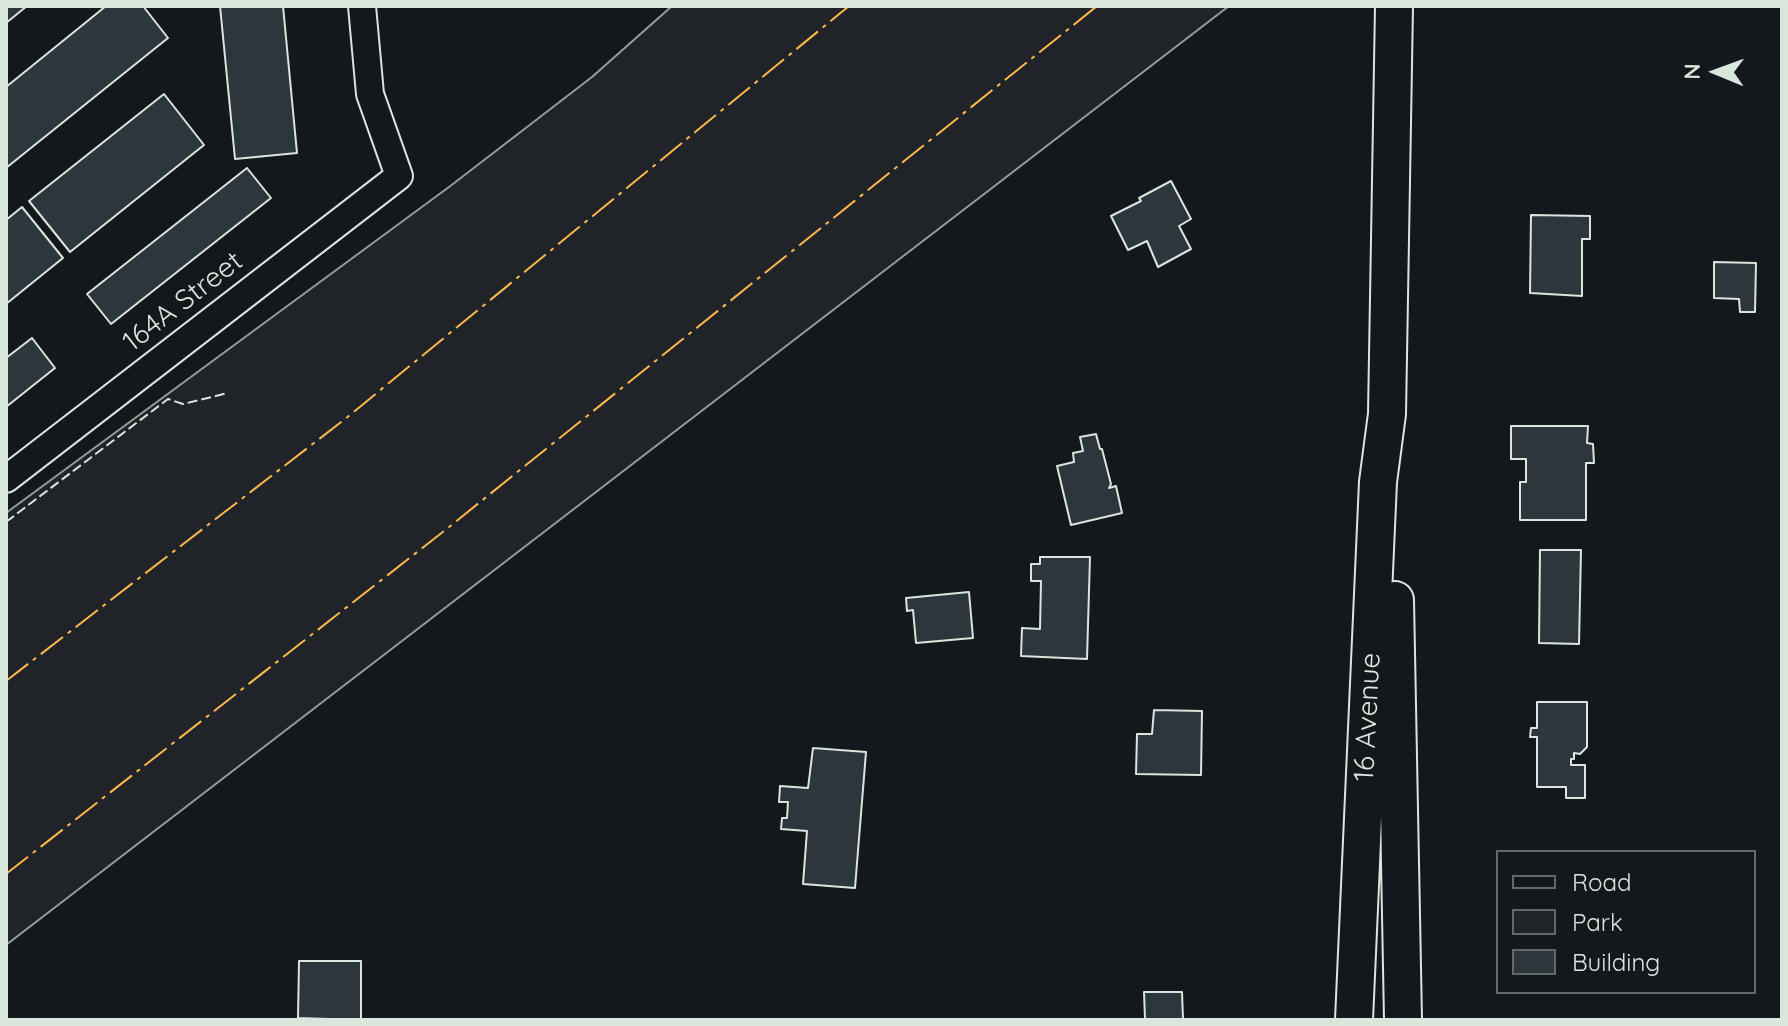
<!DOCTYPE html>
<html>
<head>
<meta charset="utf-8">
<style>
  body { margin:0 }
  #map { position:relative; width:1788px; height:1026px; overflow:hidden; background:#14181c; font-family:Quicksand,sans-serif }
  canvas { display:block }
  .frame { position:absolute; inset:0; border:8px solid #d8e6dc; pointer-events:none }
  .legend { position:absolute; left:1496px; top:850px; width:260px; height:144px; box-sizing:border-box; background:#14181c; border:2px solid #626a69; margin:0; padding:10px 14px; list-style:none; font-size:24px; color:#d8e6dc }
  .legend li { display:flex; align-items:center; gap:16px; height:40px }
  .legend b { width:40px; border:2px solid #626a69 }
  .north { position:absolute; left:1676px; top:32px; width:80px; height:80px; -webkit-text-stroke:6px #14181c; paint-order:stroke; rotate:271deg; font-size:22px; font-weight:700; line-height:32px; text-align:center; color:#d8e6dc }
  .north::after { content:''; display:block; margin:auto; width:28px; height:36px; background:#d8e6dc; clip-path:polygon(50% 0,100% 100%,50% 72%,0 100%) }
</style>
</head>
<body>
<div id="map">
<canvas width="1788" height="1026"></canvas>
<div class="frame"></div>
<ul class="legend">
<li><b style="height:10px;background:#14181c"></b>Road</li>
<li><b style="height:22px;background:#202428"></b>Park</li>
<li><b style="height:22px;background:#2c363c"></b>Building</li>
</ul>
<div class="north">N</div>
</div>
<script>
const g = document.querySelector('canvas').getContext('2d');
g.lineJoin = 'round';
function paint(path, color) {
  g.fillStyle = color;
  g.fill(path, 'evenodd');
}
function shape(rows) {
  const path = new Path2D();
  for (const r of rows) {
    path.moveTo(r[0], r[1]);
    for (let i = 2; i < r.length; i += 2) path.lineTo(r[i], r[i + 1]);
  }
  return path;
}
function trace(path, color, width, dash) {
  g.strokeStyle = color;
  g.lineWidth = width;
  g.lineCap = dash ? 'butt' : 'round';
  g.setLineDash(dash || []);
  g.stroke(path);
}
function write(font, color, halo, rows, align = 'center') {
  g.font = font + ' Quicksand,sans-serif';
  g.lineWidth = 6;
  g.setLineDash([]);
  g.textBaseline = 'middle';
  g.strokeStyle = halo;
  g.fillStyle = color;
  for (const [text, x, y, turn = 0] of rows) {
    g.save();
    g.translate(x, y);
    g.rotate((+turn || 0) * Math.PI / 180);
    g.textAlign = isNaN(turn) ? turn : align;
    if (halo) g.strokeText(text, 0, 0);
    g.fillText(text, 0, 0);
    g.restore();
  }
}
const green = shape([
  [672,6,1229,6,6,945,6,513,449,187,592,77,672,6]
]);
const building = shape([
  [6,6,27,6,6,23,6,6],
  [106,6,143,6,168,38,6,168,6,87,106,6],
  [220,6,283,6,297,153,235,159,220,6],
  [164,94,204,145,70,252,29,201,164,94],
  [247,168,271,198,111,324,87,294,247,168],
  [1171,181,1191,219,1179,226,1191,249,1158,267,1147,241,1128,250,1111,216,1141,201,1139,198,1171,181],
  [22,207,63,258,6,304,6,220,22,207],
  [1531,215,1590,216,1590,239,1582,239,1582,296,1530,293,1531,215],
  [1714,262,1756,263,1755,312,1740,312,1739,299,1714,298,1714,262],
  [32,338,55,368,6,407,6,358,32,338],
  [1511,426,1588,426,1587,443,1593,444,1594,463,1586,463,1586,520,1520,520,1520,482,1526,482,1526,459,1511,459,1511,426],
  [1096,434,1100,449,1102,449,1111,484,1109,488,1116,486,1122,513,1071,525,1057,466,1074,462,1073,453,1083,451,1080,437,1096,434],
  [1540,550,1581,550,1579,644,1539,643,1540,550],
  [1040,557,1090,557,1087,659,1021,656,1022,628,1040,629,1041,581,1031,581,1031,564,1040,564,1040,557],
  [969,592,973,638,916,643,913,610,907,611,906,598,969,592],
  [1537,702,1587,702,1587,747,1580,754,1574,753,1574,759,1571,759,1571,765,1585,765,1585,798,1566,798,1566,787,1537,787,1537,737,1530,737,1531,728,1537,728,1537,702],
  [1154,710,1202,711,1201,775,1136,774,1137,734,1152,734,1154,710],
  [813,748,866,752,855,888,803,884,807,831,781,829,782,818,787,818,788,802,779,802,780,786,808,788,813,748],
  [299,961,361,961,361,1020,298,1018,299,961],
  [1144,992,1182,992,1183,1019,1145,1019,1144,992]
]);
const street = shape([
  [6,479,399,176,370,94,362,6]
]);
const secondary = shape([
  [1395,600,1403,1020],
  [1354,1020,1378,482,1387,414,1394,6]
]);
const fence = shape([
  [6,522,168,399,183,404,228,393]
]);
const power = shape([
  [6,681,345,419,849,6],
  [6,874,444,531,1097,6]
]);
const streetNames = [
  ["164A Street",183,302,-38],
  ["16 Avenue",1368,717,-87]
];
paint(green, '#202428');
trace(green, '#939e99', 2);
paint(building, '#2c363c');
trace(building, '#d8e6dc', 2);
trace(street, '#d8e6dc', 30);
trace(secondary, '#d8e6dc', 40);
trace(street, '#14181c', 26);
trace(secondary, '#14181c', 36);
trace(fence, '#d8e6dc', 2, [10, 4]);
trace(power, '#ffb74d', 2, [28, 6, 4, 6]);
write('28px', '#d8e6dc', '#14181c', streetNames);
</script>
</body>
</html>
